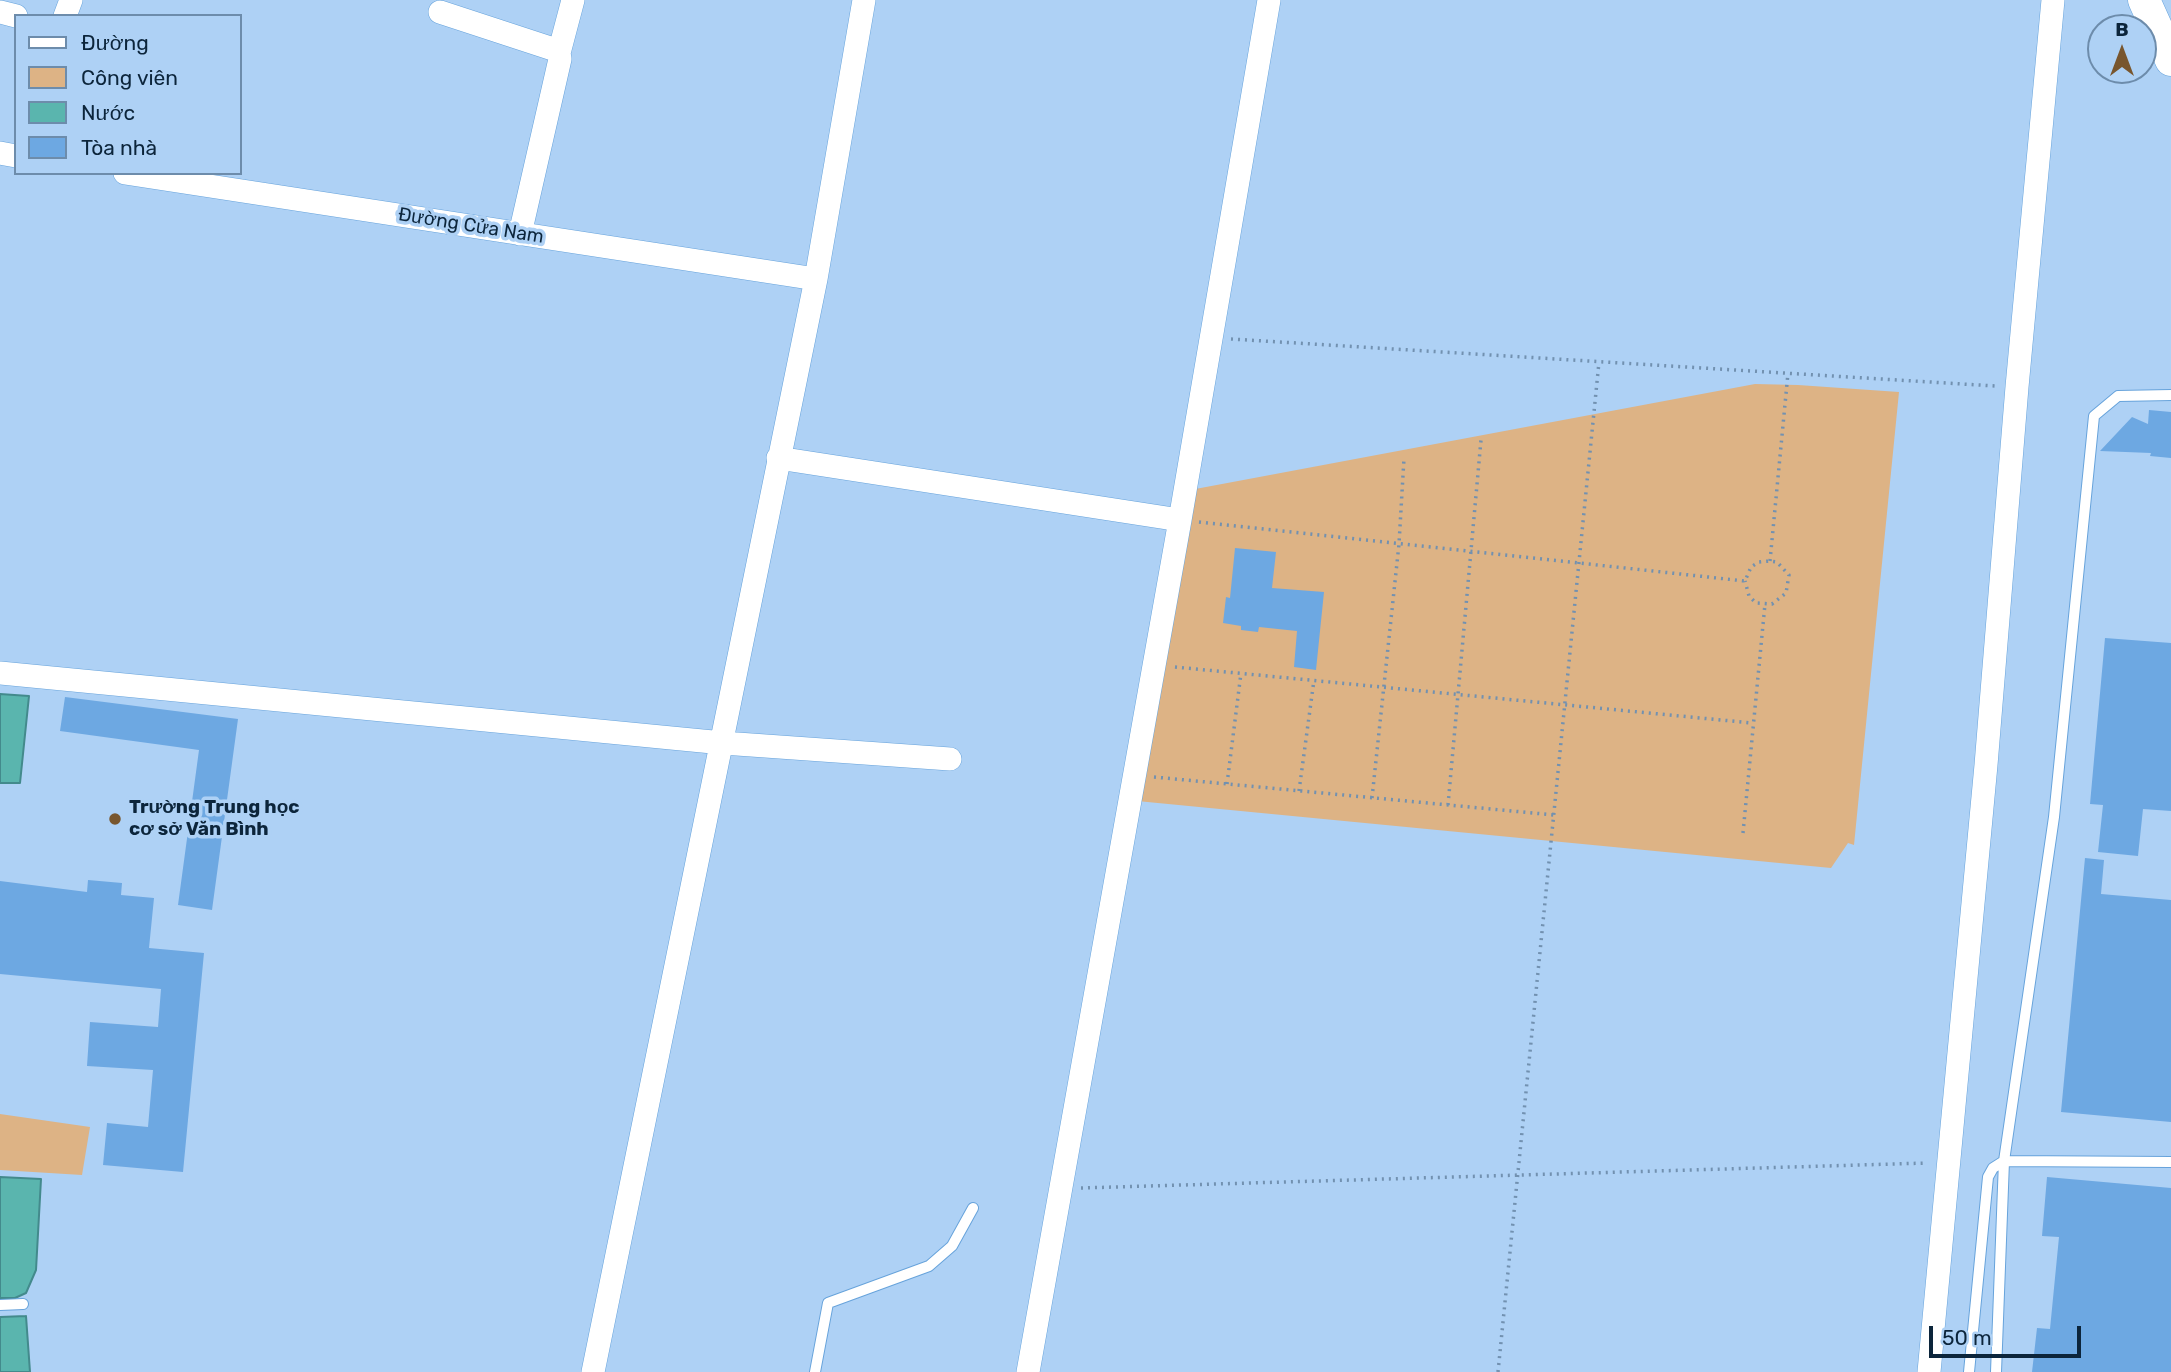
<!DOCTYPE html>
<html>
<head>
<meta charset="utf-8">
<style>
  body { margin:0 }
  #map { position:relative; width:2171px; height:1372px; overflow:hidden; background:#aed1f5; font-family:Rubik,sans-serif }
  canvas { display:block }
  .legend { position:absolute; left:14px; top:14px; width:228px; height:161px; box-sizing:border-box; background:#aed1f5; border:2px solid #6d8cab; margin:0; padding:9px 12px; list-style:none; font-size:21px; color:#0c253b }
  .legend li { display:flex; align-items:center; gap:14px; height:35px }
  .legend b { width:35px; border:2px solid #6d8cab }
  .north { position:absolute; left:2087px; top:14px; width:70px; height:70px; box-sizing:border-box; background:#aed1f5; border:2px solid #6d8cab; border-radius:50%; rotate:0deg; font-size:19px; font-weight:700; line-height:28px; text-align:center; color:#0c253b }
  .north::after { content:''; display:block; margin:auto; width:24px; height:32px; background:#78562e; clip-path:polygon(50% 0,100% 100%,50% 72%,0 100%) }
  .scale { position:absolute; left:1929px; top:1326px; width:152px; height:32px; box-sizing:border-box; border:4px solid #0c253b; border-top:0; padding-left:9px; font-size:21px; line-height:24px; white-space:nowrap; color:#0c253b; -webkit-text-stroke:5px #aed1f5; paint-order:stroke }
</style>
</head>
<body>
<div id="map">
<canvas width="2171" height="1372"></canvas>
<ul class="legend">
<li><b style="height:9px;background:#fff"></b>Đường</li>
<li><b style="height:19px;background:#ddb385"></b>Công viên</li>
<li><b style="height:19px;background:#5ab5ae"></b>Nước</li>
<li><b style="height:19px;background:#6da8e2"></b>Tòa nhà</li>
</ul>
<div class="north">B</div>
<div class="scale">50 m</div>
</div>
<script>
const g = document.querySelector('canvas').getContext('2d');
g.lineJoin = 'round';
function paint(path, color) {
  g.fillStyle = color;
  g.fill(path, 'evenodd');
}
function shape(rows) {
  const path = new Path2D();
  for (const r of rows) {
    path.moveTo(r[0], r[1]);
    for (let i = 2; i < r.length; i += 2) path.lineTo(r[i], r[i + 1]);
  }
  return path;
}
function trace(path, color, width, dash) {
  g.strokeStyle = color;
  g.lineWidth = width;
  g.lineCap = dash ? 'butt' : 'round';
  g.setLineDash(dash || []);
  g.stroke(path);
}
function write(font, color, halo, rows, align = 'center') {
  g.font = font + ' Rubik,sans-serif';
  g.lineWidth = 7;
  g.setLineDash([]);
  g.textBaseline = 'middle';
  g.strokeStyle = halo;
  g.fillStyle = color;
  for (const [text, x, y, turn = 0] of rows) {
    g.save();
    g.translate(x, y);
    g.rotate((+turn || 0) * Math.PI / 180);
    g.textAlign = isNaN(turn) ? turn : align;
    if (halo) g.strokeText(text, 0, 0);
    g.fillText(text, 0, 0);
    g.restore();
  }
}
const green = shape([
  [1755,384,1798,385,1899,392,1854,845,1848,843,1831,868,1137,801,1190,490],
  [0,1114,90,1127,82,1175,0,1170]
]);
const water = shape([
  [0,694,29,696,20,783,0,783,0,694],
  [0,1177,41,1179,36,1270,26,1293,15,1298,0,1298,0,1177],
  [26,1316,30,1372,0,1372,0,1317,26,1316]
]);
const building = shape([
  [2149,410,2171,412,2171,458,2150,456,2151,453,2100,451,2132,417,2148,424],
  [1235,548,1276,552,1272,588,1324,592,1316,670,1294,667,1297,631,1259,627,1258,632,1241,630,1241,626,1223,623,1226,597,1230,598],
  [2105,638,2171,643,2171,811,2143,809,2138,856,2098,852,2103,805,2090,804],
  [65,697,238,719,212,910,178,905,199,750,60,731],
  [2085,858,2104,860,2101,894,2171,900,2171,1122,2061,1112],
  [88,880,122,883,121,895,154,898,149,948,204,953,183,1172,103,1165,107,1123,148,1127,153,1070,87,1066,90,1022,158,1027,161,989,0,974,0,881,87,892],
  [2047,1177,2171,1188,2171,1372,2032,1372,2037,1328,2050,1329,2059,1237,2042,1236]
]);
const path = shape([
  [1231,339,1995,386],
  [1199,522,1745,581,1751,567,1759,562,1770,561,1777,562,1789,575,1786,593,1772,604,1756,603,1749,596,1745,581],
  [1770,561,1788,373],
  [1175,667,1752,723],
  [1154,777,1554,815],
  [1227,784,1241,673],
  [1299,791,1314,680],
  [1372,798,1399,544,1404,458],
  [1448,805,1481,440],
  [1743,833,1765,604],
  [1081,1188,1927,1163],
  [1498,1372,1599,362]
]);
const lane = shape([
  [0,1305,23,1304],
  [815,1372,828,1303,929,1266,952,1246,973,1208],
  [1969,1372,1988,1177,1993,1168,2004,1161,2171,1162],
  [1996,1372,2004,1161,2054,817,2094,416,2118,396,2171,395]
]);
const street = shape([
  [0,12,16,16],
  [440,12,556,50,559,53,560,59,520,234],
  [65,16,71,0],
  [559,53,573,0],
  [0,153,16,156],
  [125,173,816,279],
  [778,458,1180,520],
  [0,673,723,743,950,759],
  [593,1372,816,279,864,0],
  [1028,1372,1180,520,1269,0],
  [1929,1372,1986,765,2017,387,2053,0]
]);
const secondary = shape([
  [2144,0,2171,60]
]);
const markers = [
  [115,819,7,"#78562e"]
];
const streetNames = [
  ["Đường Cửa Nam",471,226,9]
];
const poiNames = [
  ["Trường Trung học",129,808],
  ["cơ sở Văn Bình",129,830]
];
paint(green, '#ddb385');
paint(water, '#5ab5ae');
trace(water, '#438a8c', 2);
paint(building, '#6da8e2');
trace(lane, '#67a3db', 12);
trace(street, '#67a3db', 24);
trace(secondary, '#67a3db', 33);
trace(path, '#7291b0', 3.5, [2, 5]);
trace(lane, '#fff', 10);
trace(street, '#fff', 23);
trace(secondary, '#fff', 32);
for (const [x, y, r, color] of markers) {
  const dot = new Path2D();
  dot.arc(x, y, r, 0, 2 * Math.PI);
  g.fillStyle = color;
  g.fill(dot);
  trace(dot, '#aed1f5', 2.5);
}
write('19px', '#0c253b', '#aed1f5', streetNames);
write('bold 19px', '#0c253b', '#aed1f5', poiNames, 'left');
</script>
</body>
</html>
